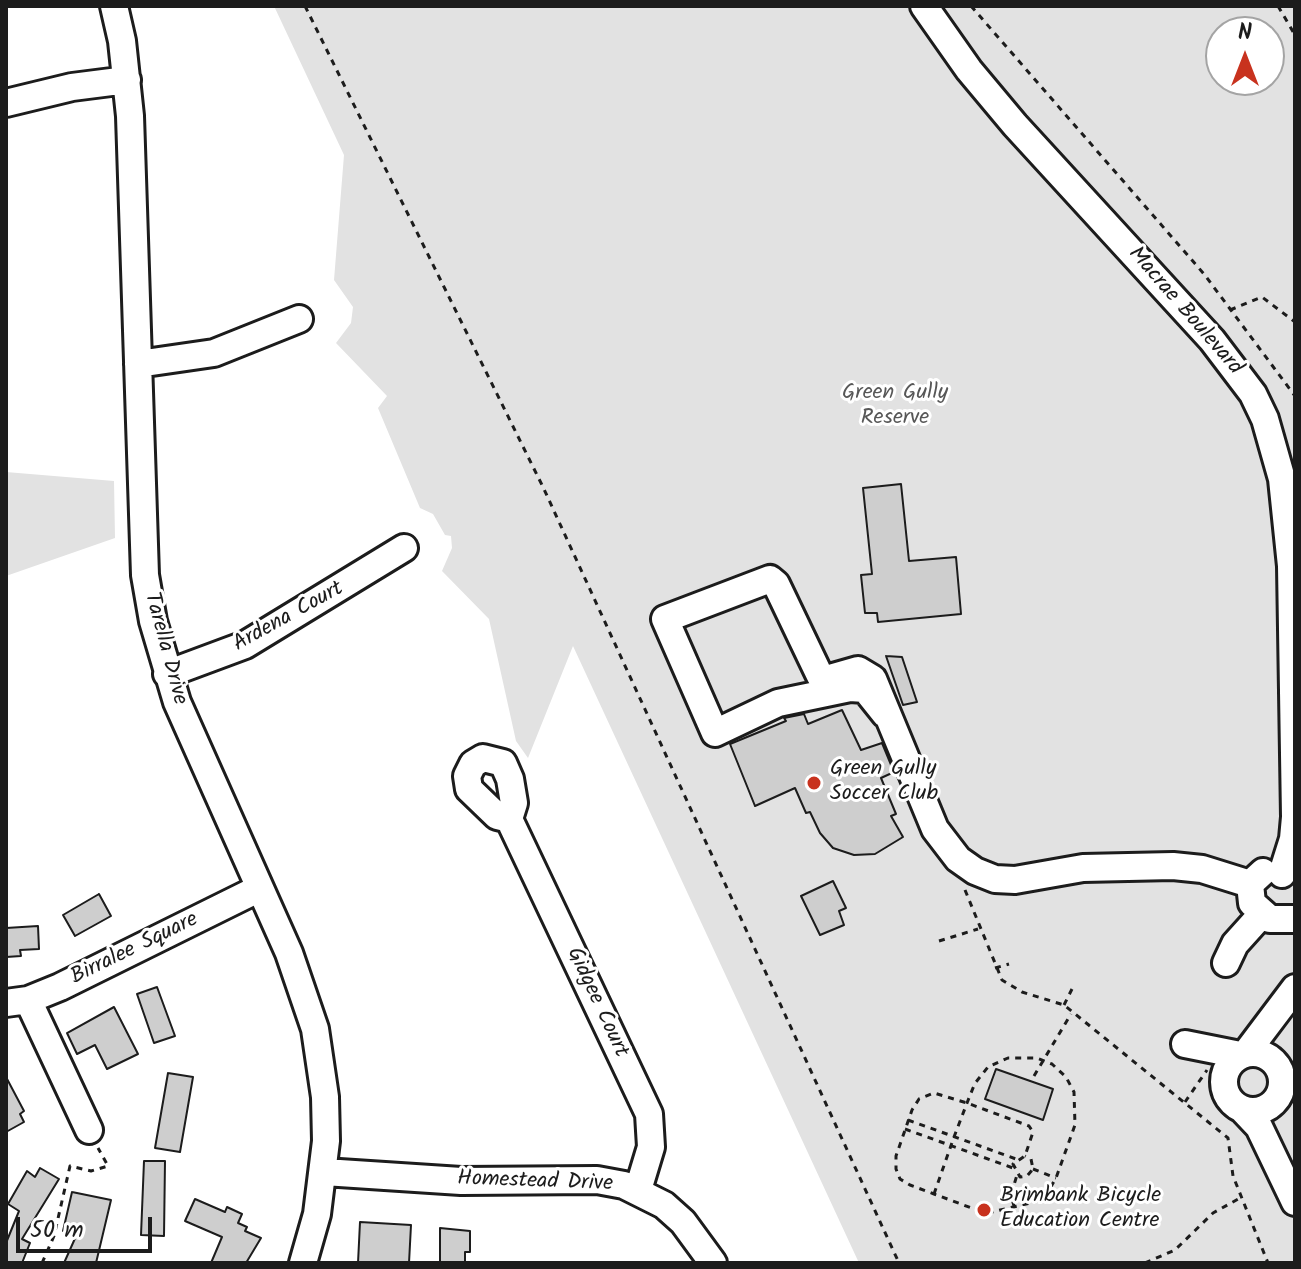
<!DOCTYPE html>
<html>
<head>
<meta charset="utf-8">
<style>
  body { margin:0 }
  #map { position:relative; width:1301px; height:1269px; overflow:hidden; background:#fff; font-family:Kalam,sans-serif }
  canvas { display:block }
  .frame { position:absolute; inset:0; border:8px solid #1c1c1c; pointer-events:none }
  .north { position:absolute; left:1205px; top:16px; width:80px; height:80px; box-sizing:border-box; background:#fff; border:2px solid #a4a4a4; border-radius:50%; rotate:0deg; font-size:22px; font-weight:700; line-height:32px; text-align:center; color:#1c1c1c }
  .north::after { content:''; display:block; margin:auto; width:28px; height:36px; background:#c8321e; clip-path:polygon(50% 0,100% 100%,50% 72%,0 100%) }
  .scale { position:absolute; left:16px; top:1217px; width:136px; height:36px; box-sizing:border-box; border:4px solid #1c1c1c; border-top:0; padding-left:10px; font-size:24px; line-height:28px; white-space:nowrap; color:#1c1c1c; -webkit-text-stroke:6px #fff; paint-order:stroke }
</style>
</head>
<body>
<div id="map">
<canvas width="1301" height="1269"></canvas>
<div class="frame"></div>
<div class="north">N</div>
<div class="scale">50 m</div>
</div>
<script>
const g = document.querySelector('canvas').getContext('2d');
g.lineJoin = 'round';
function paint(path, color) {
  g.fillStyle = color;
  g.fill(path, 'evenodd');
}
function shape(rows) {
  const path = new Path2D();
  for (const r of rows) {
    if (r.length === 3) {
      path.moveTo(r[0] + r[2], r[1]);
      path.arc(r[0], r[1], r[2], 0, 2 * Math.PI);
      continue;
    }
    path.moveTo(r[0], r[1]);
    for (let i = 2; i < r.length; i += 2) path.lineTo(r[i], r[i + 1]);
  }
  return path;
}
function trace(path, color, width, dash) {
  g.strokeStyle = color;
  g.lineWidth = width;
  g.lineCap = dash ? 'butt' : 'round';
  g.setLineDash(dash || []);
  g.stroke(path);
}
function write(font, color, halo, rows, align = 'center') {
  g.font = font + ' Kalam,sans-serif';
  g.lineWidth = 6;
  g.setLineDash([]);
  g.textBaseline = 'middle';
  g.strokeStyle = halo;
  g.fillStyle = color;
  for (const [text, x, y, turn = 0] of rows) {
    g.save();
    g.translate(x, y);
    g.rotate((+turn || 0) * Math.PI / 180);
    g.textAlign = isNaN(turn) ? turn : align;
    if (halo) g.strokeText(text, 0, 0);
    g.fillText(text, 0, 0);
    g.restore();
  }
}
const green = shape([
  [274,6,1295,6,1295,1263,859,1263,573,646,528,758,516,741,489,619,442,571,452,548,451,536,445,535,433,514,420,508,378,408,387,396,336,343,351,323,353,307,334,280,344,155],
  [1221,32,1269,32,1269,80,1221,80],
  [6,472,114,481,115,538,6,576]
]);
const building = shape([
  [901,484,909,561,956,557,961,614,878,622,877,613,865,613,861,575,872,574,863,488,901,484],
  [886,656,902,657,917,702,903,705,886,656],
  [842,710,861,750,882,743,894,772,881,778,896,814,891,816,903,837,875,854,854,855,833,848,820,833,810,812,806,813,795,788,755,806,730,744,786,721,784,718,804,714,808,724,842,710],
  [833,881,846,908,839,911,844,925,820,935,801,896,833,881],
  [99,894,111,916,75,936,63,915,99,894],
  [38,926,39,949,20,950,21,956,6,957,6,928,38,926],
  [157,987,175,1036,154,1043,137,994,157,987],
  [114,1007,138,1054,107,1069,95,1045,77,1054,67,1033,114,1007],
  [996,1069,1053,1089,1043,1120,985,1099,996,1069],
  [168,1073,193,1077,180,1152,155,1148,168,1073],
  [6,1077,24,1111,20,1114,24,1122,6,1132,6,1077],
  [144,1161,165,1161,164,1236,141,1235,144,1161],
  [40,1168,59,1179,22,1239,30,1243,22,1263,6,1263,6,1243,19,1211,8,1204,27,1171,35,1177,40,1168],
  [72,1192,111,1200,96,1263,64,1263,77,1234,63,1231,72,1192],
  [195,1199,225,1212,227,1207,242,1214,238,1223,247,1227,245,1231,261,1238,246,1263,211,1263,222,1237,185,1221,195,1199],
  [360,1222,411,1225,409,1263,358,1263,360,1222],
  [440,1228,470,1231,470,1252,465,1252,465,1263,440,1263,440,1228]
]);
const path = shape([
  [305,6,543,487,899,1263],
  [971,6,1204,274,1295,396],
  [1278,6,1295,35],
  [1230,310,1262,297,1295,322],
  [965,890,1002,980,1022,992,1064,1005,1228,1138,1233,1176,1268,1263],
  [939,941,978,929],
  [995,968,1009,964],
  [1064,1005,1072,989],
  [1034,1076,1071,1014],
  [1185,1102,1207,1070],
  [908,1120,1016,1159],
  [905,1129,1013,1168],
  [1033,1169,1056,1178],
  [934,1194,954,1137,967,1103,973,1088,976,1082,988,1067,1008,1058,1037,1058,1052,1064,1066,1077,1074,1092,1075,1125,1056,1178,1043,1200,992,1212,977,1210,934,1194,910,1185,900,1179,896,1169,896,1156,912,1110,919,1099,934,1093,967,1103,1029,1126,1033,1132,1025,1156,1013,1164,1020,1177,1027,1176,1033,1169,1031,1159,1025,1156],
  [1014,1206,1011,1195,1017,1175],
  [42,1263,54,1236,70,1166,91,1171,108,1166,98,1148],
  [996,1263,1010,1263],
  [1145,1263,1175,1250,1213,1213,1240,1198]
]);
const minor = shape([
  [114,6,122,41,130,116,145,575,153,621,177,702,289,953,315,1029,325,1097,326,1141,317,1214,303,1263],
  [924,6,969,70,1015,125,1212,340,1253,394,1265,419,1282,479,1291,566,1295,817,1293,839,1282,874],
  [6,103,72,87,127,80],
  [138,364,214,353,299,319],
  [167,674,245,645,404,548],
  [885,714,865,689,850,688,778,703,715,733,665,619,770,579,776,584,820,676,830,678,858,670,873,679,935,829,958,859,975,871,995,879,1015,880,1083,868,1173,866,1202,869,1250,884],
  [509,819,497,816,469,789,467,776,473,764,483,758,503,763,510,779,514,803,509,819,649,1114,651,1147,638,1190],
  [1263,872,1250,884,1252,903,1270,919,1295,919],
  [1226,963,1235,944,1262,914],
  [28,1000,89,1130],
  [6,1003,28,1000,60,987,260,888],
  [1185,1044,1240,1055],
  [1253,1082,29],
  [1246,1053,1295,988],
  [1242,1109,1259,1127,1295,1202],
  [324,1172,461,1181,597,1180,624,1185,664,1205,683,1222,713,1263]
]);
const markers = [
  [814,783,8,"#c8321e"],
  [984,1210,8,"#c8321e"]
];
const streetNames = [
  ["Macrae Boulevard",1184,312,49],
  ["Ardena Court",289,618,-29],
  ["Tarella Drive",164,649,75],
  ["Birralee Square",135,950,-26],
  ["Gidgee Court",596,1003,65],
  ["Homestead Drive",535,1183,2]
];
const parkNames = [
  ["Green Gully",895,394],
  ["Reserve",895,419]
];
const poiNames = [
  ["Green Gully",830,770],
  ["Soccer Club",830,795],
  ["Brimbank Bicycle",1000,1197],
  ["Education Centre",1000,1222]
];
paint(green, '#e2e2e2');
paint(building, '#cecece');
trace(building, '#1c1c1c', 2);
trace(minor, '#1c1c1c', 32);
trace(path, '#1c1c1c', 3, [6, 6]);
trace(minor, '#fff', 26);
for (const [x, y, r, color] of markers) {
  const dot = new Path2D();
  dot.arc(x, y, r, 0, 2 * Math.PI);
  g.fillStyle = color;
  g.fill(dot);
  trace(dot, '#fff', 3);
}
write('22px', '#1c1c1c', '#fff', streetNames);
write('22px', '#575757', '#fff', parkNames);
write('22px', '#1c1c1c', '#fff', poiNames, 'left');
</script>
</body>
</html>
